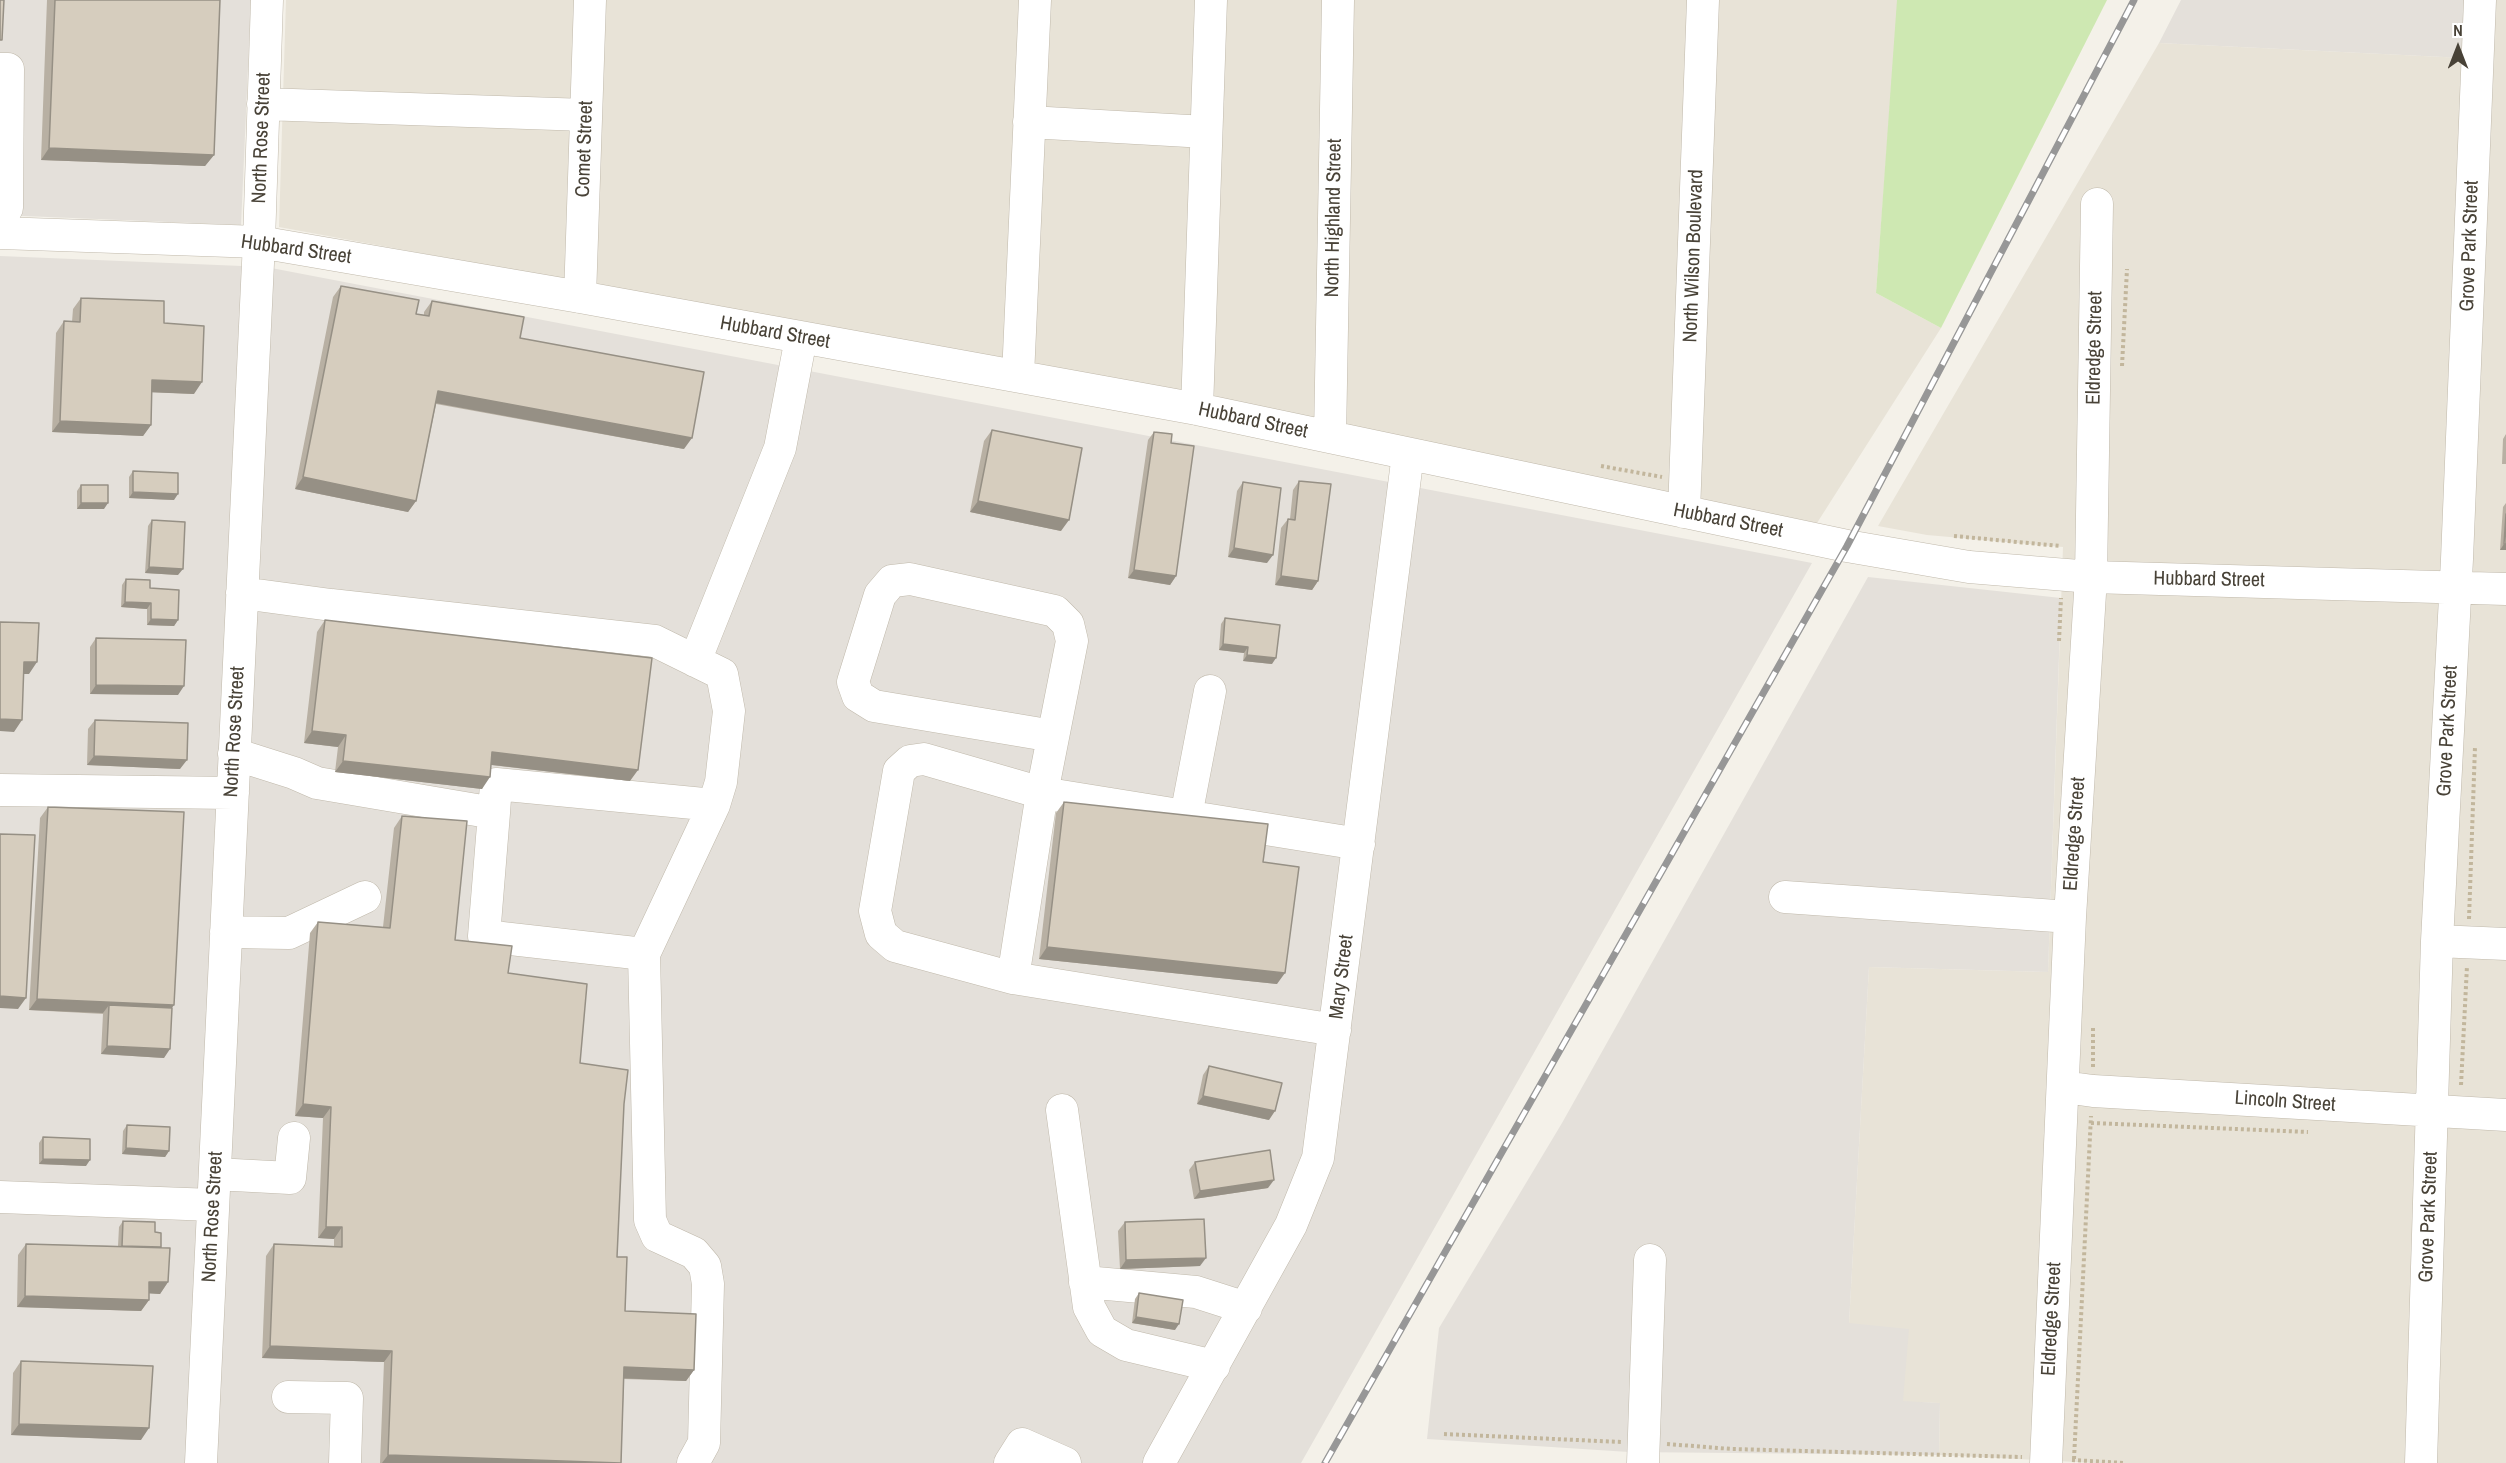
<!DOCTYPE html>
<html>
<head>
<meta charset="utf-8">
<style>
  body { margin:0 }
  #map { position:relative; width:2506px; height:1463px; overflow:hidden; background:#f4f1e9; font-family:"Archivo Narrow",sans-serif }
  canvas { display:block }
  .north { position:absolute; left:2428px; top:18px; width:60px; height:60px; -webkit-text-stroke:4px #fff; paint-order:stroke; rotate:0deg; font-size:16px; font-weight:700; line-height:24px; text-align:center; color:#484237 }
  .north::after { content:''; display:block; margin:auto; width:21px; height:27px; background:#484237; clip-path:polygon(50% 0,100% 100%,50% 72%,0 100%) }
</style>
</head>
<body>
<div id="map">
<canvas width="2506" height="1463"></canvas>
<div class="north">N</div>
</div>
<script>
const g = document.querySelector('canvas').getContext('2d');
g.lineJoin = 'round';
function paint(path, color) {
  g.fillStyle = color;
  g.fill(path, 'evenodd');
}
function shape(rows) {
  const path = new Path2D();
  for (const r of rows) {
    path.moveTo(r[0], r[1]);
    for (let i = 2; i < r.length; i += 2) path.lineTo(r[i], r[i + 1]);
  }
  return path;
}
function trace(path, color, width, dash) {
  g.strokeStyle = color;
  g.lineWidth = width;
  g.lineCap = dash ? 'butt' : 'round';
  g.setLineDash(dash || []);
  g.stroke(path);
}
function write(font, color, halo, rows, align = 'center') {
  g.font = font + ' "Archivo Narrow",sans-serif';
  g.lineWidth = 5;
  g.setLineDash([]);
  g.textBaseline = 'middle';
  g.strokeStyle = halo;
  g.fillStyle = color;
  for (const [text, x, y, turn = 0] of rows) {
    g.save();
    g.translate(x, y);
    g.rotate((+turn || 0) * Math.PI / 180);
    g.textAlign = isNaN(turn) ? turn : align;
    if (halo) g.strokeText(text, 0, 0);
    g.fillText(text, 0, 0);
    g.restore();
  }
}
const residential = shape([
  [286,0,1898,0,1876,293,1941,328,1817,523,1207,398,279,227],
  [2467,0,2506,0,2506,1463,2096,1463,1939,1455,1940,1403,1903,1402,1849,1323,1869,967,2048,972,2063,547,1927,535,1878,526,2159,43,2464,58]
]);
const industrial = shape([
  [0,0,251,0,241,225,0,215],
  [2181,0,2467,0,2464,58,2159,43],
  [0,256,266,267,1812,563,1301,1463,0,1463],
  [1868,577,2061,598,2048,972,1869,967,1849,1323,1909,1329,1903,1401,1940,1403,1939,1455,1629,1452,1427,1439,1439,1328,1562,1123]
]);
const green = shape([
  [1897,0,2107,0,1941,328,1876,293]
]);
const path = shape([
  [2122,366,2127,269],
  [1601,466,1662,477],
  [1954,536,2060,546],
  [2059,641,2061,598],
  [2469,919,2475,747],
  [2093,1067,2093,1026],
  [2461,1085,2467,966],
  [2091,1123,2308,1132],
  [1444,1434,1621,1442],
  [1667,1444,1732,1449,2022,1457],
  [2074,1459,2091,1116],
  [2072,1460,2125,1463]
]);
const minor = shape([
  [0,69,8,69,7,208,0,218],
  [263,104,586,115],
  [1029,122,1206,132],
  [0,233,259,242,580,297,1197,409,1847,546,1969,567,2091,577,2506,589],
  [580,297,590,0],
  [1018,376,1035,0],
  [1197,409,1211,0],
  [1330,437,1338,0],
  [1684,512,1703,0],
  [695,661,780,448,801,338],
  [234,754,294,773,317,783,494,813,496,784,714,805,721,782,729,711,722,674,655,641,331,605,242,593],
  [0,790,233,793],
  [494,813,484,936,644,954,714,805],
  [1186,816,1210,691],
  [1785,897,2070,917],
  [226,932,289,933,365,897],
  [2437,941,2506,944],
  [644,954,650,1220,657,1236,694,1253,705,1266,708,1284,704,1443,693,1463],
  [1013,978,895,946,881,934,875,911,899,771,910,761,924,759,1042,793,1072,641,1068,624,1055,611,910,579,892,581,880,595,853,682,858,696,874,706,1053,736],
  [1335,1030,1013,978,1042,793,1359,844],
  [2064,1087,2093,1091,2506,1115],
  [1062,1110,1089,1307,1102,1331,1126,1345,1214,1366],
  [215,1174,290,1178,294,1138],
  [0,1197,213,1205],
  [1085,1282,1196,1292,1246,1308],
  [288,1397,347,1398,345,1463],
  [201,1463,259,242,267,0],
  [1010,1463,1022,1444,1065,1463],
  [1159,1463,1291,1225,1318,1158,1408,454],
  [1643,1463,1650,1260],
  [2046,1463,2070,917,2091,577,2097,204],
  [2421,1463,2437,941,2457,559,2480,0]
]);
const rail = shape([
  [1325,1463,1847,546,2134,0]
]);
const wall = shape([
  [47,0,220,0,214,155,205,166,41,160],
  [341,286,416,314,424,315,424,312,432,301,520,338,684,449,436,404,416,501,408,512,295,489,333,297],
  [81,298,164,323,194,394,152,392,151,425,143,436,52,432,56,333,64,321,72,322,73,309],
  [992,430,1061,531,970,512,984,441],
  [1154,432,1171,443,1176,576,1170,585,1128,578,1148,440],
  [2506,434,2506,464,2502,464,2503,439],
  [133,471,174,500,129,498,129,477],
  [1299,481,1318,581,1312,590,1275,585,1281,528,1288,519,1290,519,1293,490],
  [1243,482,1267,563,1228,557,1237,491],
  [81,485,104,509,77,509,77,491],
  [2506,503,2506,550,2500,550,2503,507],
  [152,520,178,575,145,573,148,526],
  [126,579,150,588,178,620,174,626,147,625,147,609,121,607,122,585],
  [1225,618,1272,664,1243,661,1244,653,1219,650,1221,624],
  [325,620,630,781,491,765,482,789,335,772,338,747,304,743,317,632],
  [96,638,178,695,90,694,90,647],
  [95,720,180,769,87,765,88,729],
  [1064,802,1263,862,1277,984,1039,959,1056,813],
  [48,807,172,1008,164,1058,101,1054,103,1014,29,1010,40,818],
  [402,816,455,940,508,973,580,1063,624,1104,617,1257,625,1311,694,1370,686,1381,624,1379,621,1463,380,1463,384,1362,262,1358,266,1256,274,1244,334,1246,334,1239,318,1238,323,1118,295,1116,310,933,318,922,383,927,394,828],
  [1209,1066,1269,1120,1197,1104,1203,1075],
  [127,1125,169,1151,165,1157,122,1154,123,1131],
  [43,1137,86,1166,39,1164,39,1143],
  [1195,1162,1268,1188,1194,1199,1189,1170],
  [123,1221,155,1232,161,1247,160,1248,168,1282,160,1294,149,1293,149,1300,141,1311,17,1307,18,1255,26,1244,118,1246,119,1227],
  [1125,1222,1200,1266,1120,1269,1118,1231],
  [1139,1293,1175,1330,1132,1323,1135,1299],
  [21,1361,141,1440,11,1435,13,1373]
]);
const shadedWall = shape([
  [49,148,214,155,205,166,41,160],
  [152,380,202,382,194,394,144,392],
  [438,391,692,438,684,449,430,402],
  [60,421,151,425,143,436,52,432],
  [303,477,416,501,408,512,295,489],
  [133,492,178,494,174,500,129,498],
  [978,501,1069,520,1061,531,970,512],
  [81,503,108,503,104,509,77,509],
  [2504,544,2506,544,2506,550,2500,550],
  [1234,548,1273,555,1267,563,1228,557],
  [149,567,183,569,178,575,145,573],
  [1134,570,1176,576,1170,585,1128,578],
  [1281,576,1318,581,1312,590,1275,585],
  [125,602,151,603,147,609,121,607],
  [151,619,178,620,174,626,147,625],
  [1223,644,1248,647,1244,653,1219,650],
  [1247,655,1276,658,1272,664,1243,661],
  [24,662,37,662,29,674,16,674],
  [96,685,184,686,178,695,90,694],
  [0,719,22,720,14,732,0,731],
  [312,731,346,735,338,747,304,743],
  [492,752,638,770,630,781,484,764],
  [94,756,187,760,180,769,87,765],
  [343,761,490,777,482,789,335,772],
  [1047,947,1285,973,1277,984,1039,959],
  [0,996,26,998,18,1009,0,1008],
  [37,999,174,1005,166,1016,109,1005,103,1013,29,1010],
  [107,1046,170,1049,164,1058,101,1054],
  [1203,1096,1275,1111,1269,1120,1197,1104],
  [303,1104,331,1107,323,1118,295,1116],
  [126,1148,169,1151,165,1157,122,1154],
  [43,1159,90,1160,86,1166,39,1164],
  [1274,1180,1268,1188,1194,1199,1200,1191],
  [326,1227,342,1227,334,1239,318,1238],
  [1206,1258,1200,1266,1120,1269,1126,1260],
  [149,1282,168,1282,160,1294,141,1293],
  [25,1296,149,1300,141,1311,17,1307],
  [1136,1317,1179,1324,1175,1330,1132,1323],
  [270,1346,392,1351,384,1362,262,1358],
  [624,1367,694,1370,686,1381,616,1378],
  [19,1424,149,1428,141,1440,11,1435],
  [388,1455,612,1463,382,1463]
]);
const building = shape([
  [0,0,4,0,2,40,0,40,0,0],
  [55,0,220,0,214,155,49,148,55,0],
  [341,286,419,300,416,314,429,316,432,301,524,317,520,338,704,372,692,438,438,391,416,501,303,477,341,286],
  [81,298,164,301,164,323,204,326,202,382,152,380,151,425,60,421,64,321,80,322,81,298],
  [992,430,1082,448,1069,520,978,501,992,430],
  [1154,432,1172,434,1171,443,1194,446,1176,576,1134,570,1154,432],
  [133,471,178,473,178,494,133,492,133,471],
  [1299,481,1331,484,1318,581,1281,576,1288,519,1295,520,1299,481],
  [1243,482,1281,488,1273,555,1234,548,1243,482],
  [81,485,108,485,108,503,81,503,81,485],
  [2506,514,2506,544,2504,544,2506,514],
  [152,520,185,522,183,569,149,567,152,520],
  [126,579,150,580,150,588,179,590,178,620,151,619,151,603,125,602,126,579],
  [1225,618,1280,625,1276,658,1247,655,1248,647,1223,644,1225,618],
  [325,620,652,658,638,770,492,752,490,777,343,761,346,735,312,731,325,620],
  [0,622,39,623,37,662,24,662,22,720,0,719,0,622],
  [96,638,186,640,184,686,96,685,96,638],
  [95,720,188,723,187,760,94,756,95,720],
  [1064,802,1268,824,1263,862,1299,867,1285,973,1047,947,1064,802],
  [48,807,184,812,174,1005,37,999,48,807],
  [402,816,467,821,455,940,512,946,508,973,587,984,580,1063,628,1070,624,1104,617,1257,627,1257,625,1311,696,1314,694,1370,624,1367,621,1463,388,1455,392,1351,270,1346,274,1244,342,1247,342,1227,326,1227,331,1107,303,1104,318,922,390,928,402,816],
  [0,834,35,835,26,998,0,996,0,834],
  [109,1005,172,1008,170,1049,107,1046,109,1005],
  [1209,1066,1282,1083,1275,1111,1203,1096,1209,1066],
  [127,1125,170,1127,169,1151,126,1148,127,1125],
  [43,1137,90,1139,90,1160,43,1159,43,1137],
  [1270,1150,1274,1180,1200,1191,1195,1162,1270,1150],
  [1204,1219,1206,1258,1126,1260,1125,1222,1204,1219],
  [123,1221,155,1222,155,1232,161,1233,161,1247,122,1246,123,1221],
  [26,1244,170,1248,168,1282,149,1282,149,1300,25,1296,26,1244],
  [1139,1293,1183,1300,1179,1324,1136,1317,1139,1293],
  [21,1361,153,1366,149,1428,19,1424,21,1361]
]);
const streetNames = [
  ["North Rose Street",262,138,-88],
  ["Comet Street",585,149,-88],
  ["North Highland Street",1334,218,-89],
  ["Grove Park Street",2470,246,-88],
  ["Hubbard Street",296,250,8],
  ["North Wilson Boulevard",1694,256,-88],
  ["Hubbard Street",775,333,10],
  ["Eldredge Street",2095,348,-89],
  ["Hubbard Street",1253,421,12],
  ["Hubbard Street",1728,521,11],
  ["Hubbard Street",2209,580,1],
  ["Grove Park Street",2448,731,-87],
  ["North Rose Street",235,732,-87],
  ["Eldredge Street",2075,834,-86],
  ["Mary Street",1342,977,-83],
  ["Lincoln Street",2285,1102,4],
  ["North Rose Street",213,1217,-87],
  ["Grove Park Street",2429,1217,-88],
  ["Eldredge Street",2052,1319,-87]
];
paint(residential, '#e8e3d7');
paint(industrial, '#e4e0da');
paint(green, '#cee8b2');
trace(minor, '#c0b9ab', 33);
trace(path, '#c2b69c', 4, [3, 3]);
trace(minor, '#fff', 32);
trace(rail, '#979797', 7);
trace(rail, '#fff', 4.5, [14]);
paint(wall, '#b8b0a3');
paint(shadedWall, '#969085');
paint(building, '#d6cdbe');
trace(building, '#969085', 1.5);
write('20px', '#484237', '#fff', streetNames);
</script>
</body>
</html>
